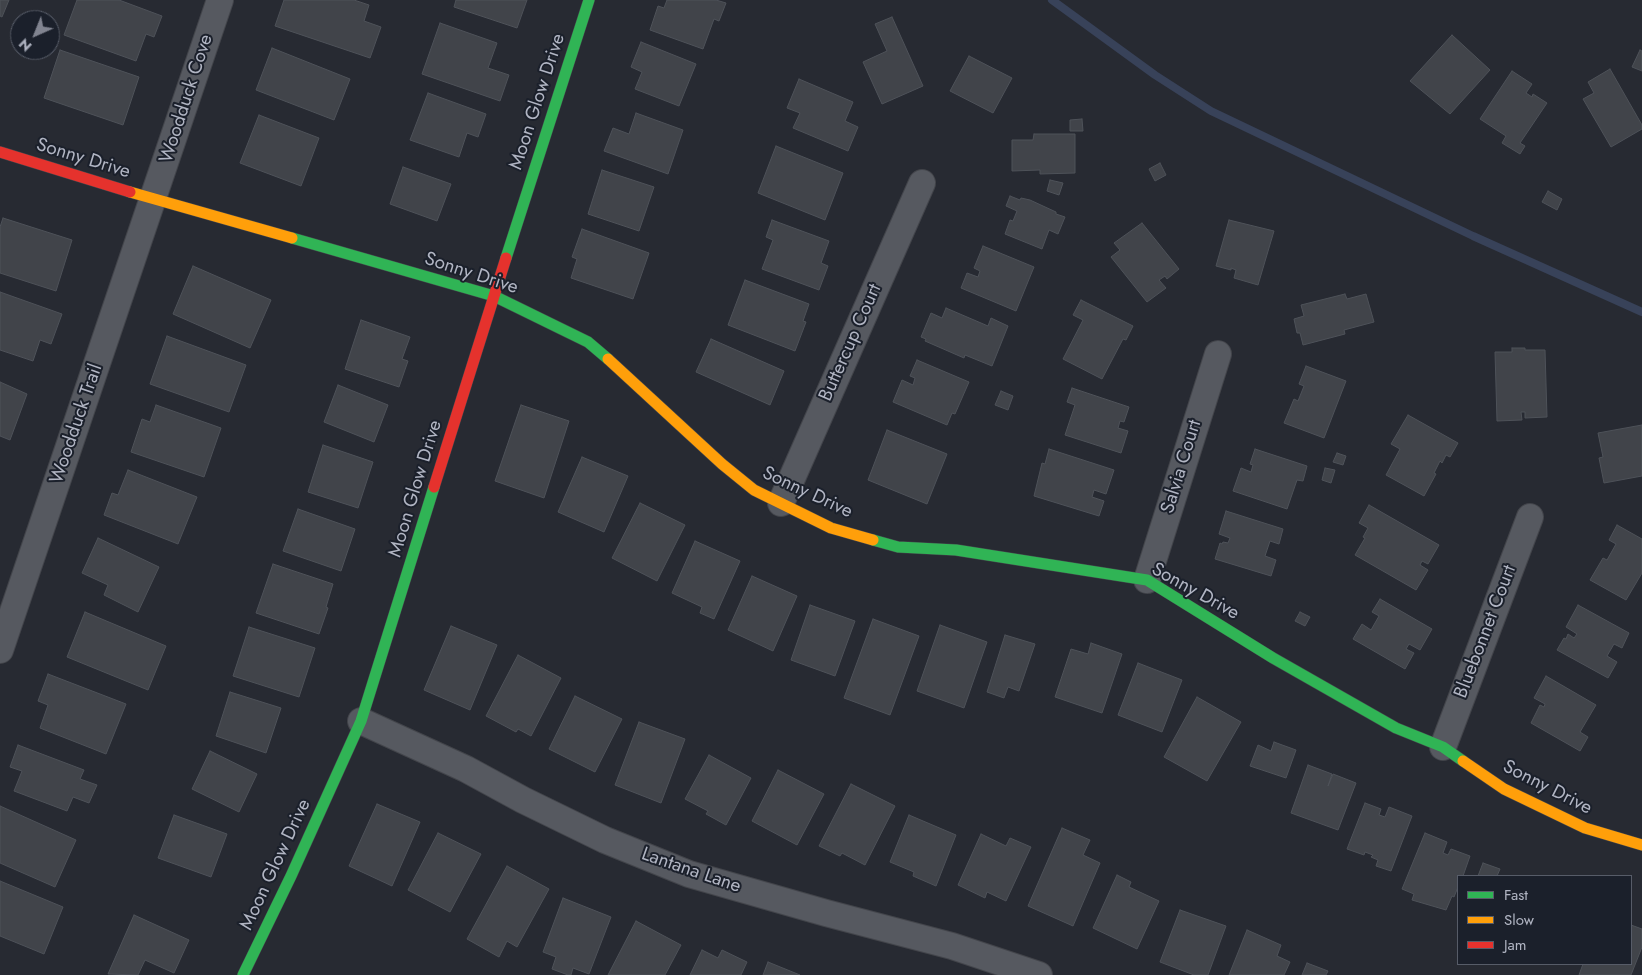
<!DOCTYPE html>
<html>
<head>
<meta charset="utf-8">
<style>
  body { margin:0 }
  #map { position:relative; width:1642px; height:975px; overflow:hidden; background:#272a32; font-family:Jost,sans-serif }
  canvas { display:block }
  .legend { position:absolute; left:1457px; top:875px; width:175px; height:90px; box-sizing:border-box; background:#1b202b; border:1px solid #575c68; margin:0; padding:6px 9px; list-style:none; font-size:15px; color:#b1b5c3 }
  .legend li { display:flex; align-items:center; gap:10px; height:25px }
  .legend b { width:25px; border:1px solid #575c68 }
  .north { position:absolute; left:10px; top:10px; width:50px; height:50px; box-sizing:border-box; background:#1b202b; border:1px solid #575c68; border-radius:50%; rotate:224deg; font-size:14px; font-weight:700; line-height:20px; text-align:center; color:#b1b5c3 }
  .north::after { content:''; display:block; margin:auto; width:18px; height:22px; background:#818490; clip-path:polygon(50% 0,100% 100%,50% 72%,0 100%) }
</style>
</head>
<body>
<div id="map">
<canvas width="1642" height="975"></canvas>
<ul class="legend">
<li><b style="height:6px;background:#30b455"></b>Fast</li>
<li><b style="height:6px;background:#ff9f0a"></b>Slow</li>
<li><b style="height:6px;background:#e5322d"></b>Jam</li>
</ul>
<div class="north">N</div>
</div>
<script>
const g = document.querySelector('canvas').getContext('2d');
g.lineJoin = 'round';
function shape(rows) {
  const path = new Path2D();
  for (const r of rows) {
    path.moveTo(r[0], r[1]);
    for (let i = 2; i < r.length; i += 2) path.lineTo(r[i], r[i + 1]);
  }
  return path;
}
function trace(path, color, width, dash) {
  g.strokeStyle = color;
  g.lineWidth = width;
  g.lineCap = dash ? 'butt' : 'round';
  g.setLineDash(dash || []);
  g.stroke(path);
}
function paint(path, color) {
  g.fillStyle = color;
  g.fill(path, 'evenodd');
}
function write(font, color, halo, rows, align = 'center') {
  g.font = font + ' Jost,sans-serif';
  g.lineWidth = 4;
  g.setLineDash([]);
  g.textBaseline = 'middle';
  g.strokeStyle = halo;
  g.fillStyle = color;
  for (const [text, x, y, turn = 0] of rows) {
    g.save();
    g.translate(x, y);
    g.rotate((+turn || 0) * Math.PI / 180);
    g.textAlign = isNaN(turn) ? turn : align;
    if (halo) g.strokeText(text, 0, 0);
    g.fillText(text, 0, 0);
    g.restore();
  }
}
const stream = shape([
  [1052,0,1155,75,1211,111,1473,236,1642,312]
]);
const building = shape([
  [0,0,9,0,2,17,0,16,0,0],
  [77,0,119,0,162,16,154,37,146,34,136,61,64,35,77,0],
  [284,0,354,0,369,5,364,21,381,27,370,58,275,26,284,0],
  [456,0,527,0,517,28,454,7,456,0],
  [667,0,716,0,726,3,719,21,714,19,703,49,650,30,658,6,664,8,667,0],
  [892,17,923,86,882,104,863,62,887,51,875,24,892,17],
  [440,23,497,43,488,68,509,75,500,101,422,74,440,23],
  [1452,35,1490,70,1450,114,1410,81,1452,35],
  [641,42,696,64,679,106,635,89,642,72,631,67,641,42],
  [272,48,350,79,334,120,256,90,272,48],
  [60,50,139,77,123,125,44,98,60,50],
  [1640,50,1642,51,1642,71,1632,67,1640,50],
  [969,56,1012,78,993,113,950,91,969,56],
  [1610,69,1642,125,1642,129,1611,147,1583,99,1594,93,1588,82,1610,69],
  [1512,71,1532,84,1526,93,1532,97,1533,94,1547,103,1520,143,1525,146,1520,154,1502,143,1506,136,1480,119,1512,71],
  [799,79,853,102,845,121,858,127,848,151,793,128,800,113,787,108,799,79],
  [428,93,486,114,478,137,467,133,459,157,410,140,428,93],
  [636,113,683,130,668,174,604,151,613,128,629,134,636,113],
  [259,115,319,138,301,186,240,163,259,115],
  [1082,119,1083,131,1070,131,1070,120,1082,119],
  [1034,134,1075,134,1075,173,1040,174,1040,170,1012,171,1012,140,1033,140,1034,134],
  [776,146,843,173,825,220,758,193,776,146],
  [1160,163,1166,175,1155,181,1149,169,1160,163],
  [403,167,451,184,437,221,390,204,403,167],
  [602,170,654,187,639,231,588,214,602,170],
  [1050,180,1063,183,1059,195,1047,191,1050,180],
  [1548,191,1562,199,1557,210,1542,202,1548,191],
  [1010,196,1020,200,1021,198,1030,200,1056,212,1056,214,1065,217,1058,234,1049,230,1042,249,1005,234,1010,220,1013,221,1017,211,1006,206,1010,196],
  [3,218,72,240,56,291,0,273,0,227,3,218],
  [772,220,829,241,821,263,828,266,819,290,762,269,773,240,766,237,772,220],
  [1229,220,1274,231,1258,285,1234,278,1236,270,1231,268,1231,270,1216,266,1229,220],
  [1142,223,1179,269,1167,279,1165,276,1159,280,1166,288,1147,302,1111,257,1120,250,1114,243,1142,223],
  [582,229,649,253,633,299,571,278,577,259,572,257,582,229],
  [983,246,1034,267,1016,311,961,288,967,273,978,277,980,271,974,268,983,246],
  [193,266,271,300,250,348,173,314,193,266],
  [745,280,809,304,803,321,806,322,795,351,728,325,745,280],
  [0,292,62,314,51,344,40,340,33,361,0,350,0,292],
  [1345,294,1347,299,1366,294,1374,322,1344,330,1345,334,1303,345,1300,333,1297,333,1294,319,1304,316,1301,305,1345,294],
  [1081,300,1133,326,1126,340,1123,339,1102,379,1063,359,1083,320,1073,315,1081,300],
  [946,308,988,326,991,318,1008,326,992,366,965,355,964,358,925,341,926,339,921,337,931,313,942,318,946,308],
  [361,320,410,337,402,359,408,361,399,387,345,369,361,320],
  [167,336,246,365,229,412,150,384,167,336],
  [711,339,784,371,770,405,696,372,711,339],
  [1512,348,1525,348,1525,350,1545,350,1547,417,1525,418,1525,412,1521,412,1522,420,1497,421,1495,352,1512,352,1512,348],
  [917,360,969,382,955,414,952,413,947,425,893,402,902,380,913,385,915,378,910,376,917,360],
  [1306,366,1346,381,1324,438,1284,423,1294,399,1298,401,1304,386,1299,384,1306,366],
  [0,382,27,394,10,440,0,436,0,382],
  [338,385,388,405,374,442,324,422,338,385],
  [1072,388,1129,407,1124,422,1120,421,1118,428,1128,431,1121,453,1065,435,1075,405,1067,402,1072,388],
  [1001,391,1013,396,1008,410,995,405,1001,391],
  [156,405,221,428,204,477,131,452,142,419,150,422,156,405],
  [521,405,569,421,544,498,495,481,521,405],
  [1408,415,1458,443,1450,457,1446,455,1442,463,1440,461,1434,473,1436,474,1424,496,1386,475,1400,449,1391,444,1408,415],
  [1642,425,1642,476,1604,483,1599,458,1603,457,1598,433,1642,425],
  [887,430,947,454,927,504,868,480,887,430],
  [323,445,373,462,358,508,308,492,323,445],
  [1049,449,1114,470,1106,494,1094,490,1092,497,1104,501,1099,516,1034,496,1042,463,1045,464,1049,449],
  [1255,449,1307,466,1303,481,1297,480,1287,509,1233,491,1241,468,1251,472,1253,465,1250,464,1255,449],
  [1337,453,1346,456,1343,465,1333,462,1337,453],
  [582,457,628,476,604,532,558,512,582,457],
  [1325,468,1335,470,1331,483,1322,480,1325,468],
  [128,470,197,497,178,544,104,515,112,493,118,495,128,470],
  [640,503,685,525,657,581,612,558,640,503],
  [1369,505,1439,545,1428,564,1422,561,1420,565,1428,570,1416,590,1355,555,1365,538,1363,537,1368,528,1359,523,1369,505],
  [298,509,355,529,341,571,283,551,298,509],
  [1226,511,1283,529,1279,544,1270,541,1265,556,1276,560,1271,576,1215,559,1220,543,1222,544,1223,542,1228,543,1230,538,1219,534,1226,511],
  [1617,525,1642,539,1642,573,1626,600,1590,580,1603,558,1607,560,1616,544,1609,540,1617,525],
  [98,538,159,567,138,612,104,595,108,585,82,573,98,538],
  [695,541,740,561,714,619,700,613,702,607,672,593,695,541],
  [273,564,333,584,326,607,328,608,319,634,256,613,273,564],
  [752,576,797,596,773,651,728,630,752,576],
  [1380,599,1432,629,1420,650,1409,644,1406,649,1414,653,1405,669,1353,639,1362,624,1371,630,1379,616,1372,612,1380,599],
  [810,605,855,621,835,676,791,660,810,605],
  [1578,605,1629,633,1622,648,1614,644,1607,656,1617,662,1608,678,1557,650,1564,638,1566,639,1568,634,1574,638,1577,634,1566,627,1578,605],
  [85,612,166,646,148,690,67,657,85,612],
  [1300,612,1310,617,1305,626,1295,621,1300,612],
  [873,619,919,636,890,715,844,698,873,619],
  [940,625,987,642,964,708,917,691,940,625],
  [451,626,497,645,470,710,424,690,451,626],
  [249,627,315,648,299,697,233,676,249,627],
  [1005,635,1035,644,1019,691,1008,687,1004,698,987,692,1005,635],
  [1091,643,1122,654,1102,713,1055,697,1071,649,1088,654,1091,643],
  [518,655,561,678,531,736,518,729,516,732,486,716,518,655],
  [1138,663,1182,680,1162,732,1118,715,1138,663],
  [48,674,126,704,106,754,40,728,48,705,38,701,48,674],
  [1546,676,1596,705,1580,732,1588,737,1580,751,1531,723,1540,705,1544,707,1545,704,1534,698,1546,676],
  [230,692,281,708,266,753,216,736,230,692],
  [575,696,622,719,595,772,549,749,575,696],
  [1197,697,1241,722,1207,781,1164,757,1197,697],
  [639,722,685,739,661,803,615,785,639,722],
  [1274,742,1296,750,1286,778,1250,766,1258,745,1271,751,1274,742],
  [18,745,84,770,80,779,97,785,89,803,73,797,67,811,14,791,22,771,10,767,18,745],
  [210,751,257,774,239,812,192,789,210,751],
  [709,755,751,778,726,825,706,814,708,811,685,799,709,755],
  [1308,765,1332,774,1328,786,1333,774,1356,783,1338,830,1291,813,1308,765],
  [778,770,824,794,797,845,752,821,778,770],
  [851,784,895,806,865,865,842,853,840,856,819,846,851,784],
  [1365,803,1381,809,1379,815,1385,817,1389,807,1412,816,1391,871,1376,866,1378,860,1371,857,1373,855,1365,852,1364,855,1347,849,1365,803],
  [377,804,420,822,392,886,349,866,377,804],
  [0,806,76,840,55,887,0,863,0,806],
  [174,815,227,834,211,877,158,858,174,815],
  [909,815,956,835,936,886,913,876,914,872,890,862,909,815],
  [1062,828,1090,840,1083,855,1100,863,1073,926,1028,906,1062,828],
  [438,833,481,854,450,912,408,890,438,833],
  [1425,833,1447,842,1443,853,1448,855,1451,849,1470,856,1463,876,1458,876,1458,887,1454,897,1452,896,1446,910,1412,900,1414,894,1402,889,1425,833],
  [981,834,1006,846,1010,838,1031,847,1006,901,987,892,985,898,958,885,981,834],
  [1483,863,1500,869,1497,876,1478,876,1483,863],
  [507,866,549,889,517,947,507,941,499,957,467,939,507,866],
  [1117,875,1131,882,1129,887,1159,901,1137,949,1093,928,1117,875],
  [0,881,63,907,44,954,0,936,0,881],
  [563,898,611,917,589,974,573,968,571,975,568,975,552,969,556,957,543,952,563,898],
  [1180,910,1226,926,1208,975,1194,975,1160,962,1180,910],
  [134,915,189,940,174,973,145,960,138,975,108,974,134,915],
  [636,921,681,945,665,975,608,975,636,921],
  [1631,925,1642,929,1642,947,1631,975,1579,975,1583,964,1631,964,1631,925],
  [1247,930,1281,945,1277,956,1290,962,1284,975,1229,975,1247,930],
  [702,950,718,958,722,950,747,962,741,975,690,975,702,950],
  [768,962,800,975,763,975,768,962],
  [1307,963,1328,971,1326,975,1302,975,1307,963]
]);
const street = shape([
  [781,503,922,183],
  [1147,580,1218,354],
  [0,650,220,0],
  [361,721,466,769,523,800,605,840,689,874,826,913,952,946,1039,975],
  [1443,747,1530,517]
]);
const fast = shape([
  [292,238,494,296,588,342,608,359],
  [506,258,589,0],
  [873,540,898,547,956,550,1147,580,1273,658,1396,728,1443,747,1463,761],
  [243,975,291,876,361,721,434,487]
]);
const slow = shape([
  [130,192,292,238],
  [608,359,722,464,754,490,831,528,873,540],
  [1463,761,1504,789,1585,828,1642,845]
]);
const jam = shape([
  [0,152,130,192],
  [434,487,506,258]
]);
const streetNames = [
  ["Woodduck Cove",187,99,-72],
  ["Moon Glow Drive",538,102,-72],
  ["Sonny Drive",83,159,17],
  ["Sonny Drive",471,274,18],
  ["Buttercup Court",851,343,-66],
  ["Woodduck Trail",77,424,-71],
  ["Salvia Court",1182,467,-73],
  ["Moon Glow Drive",416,489,-73],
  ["Sonny Drive",807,493,25],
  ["Sonny Drive",1195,592,29],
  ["Bluebonnet Court",1486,632,-69],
  ["Sonny Drive",1547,788,27],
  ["Moon Glow Drive",276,865,-65],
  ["Lantana Lane",691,871,19]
];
trace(stream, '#384259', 8);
paint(building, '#41444a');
trace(building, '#4e5259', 1);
trace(street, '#43454b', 28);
trace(fast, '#43454b', 12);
trace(slow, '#43454b', 12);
trace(jam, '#43454b', 12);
trace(street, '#565960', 26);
trace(fast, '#30b455', 11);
trace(slow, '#ff9f0a', 11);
trace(jam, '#e5322d', 11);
write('19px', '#b1b5c3', '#1b202b', streetNames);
</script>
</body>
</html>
